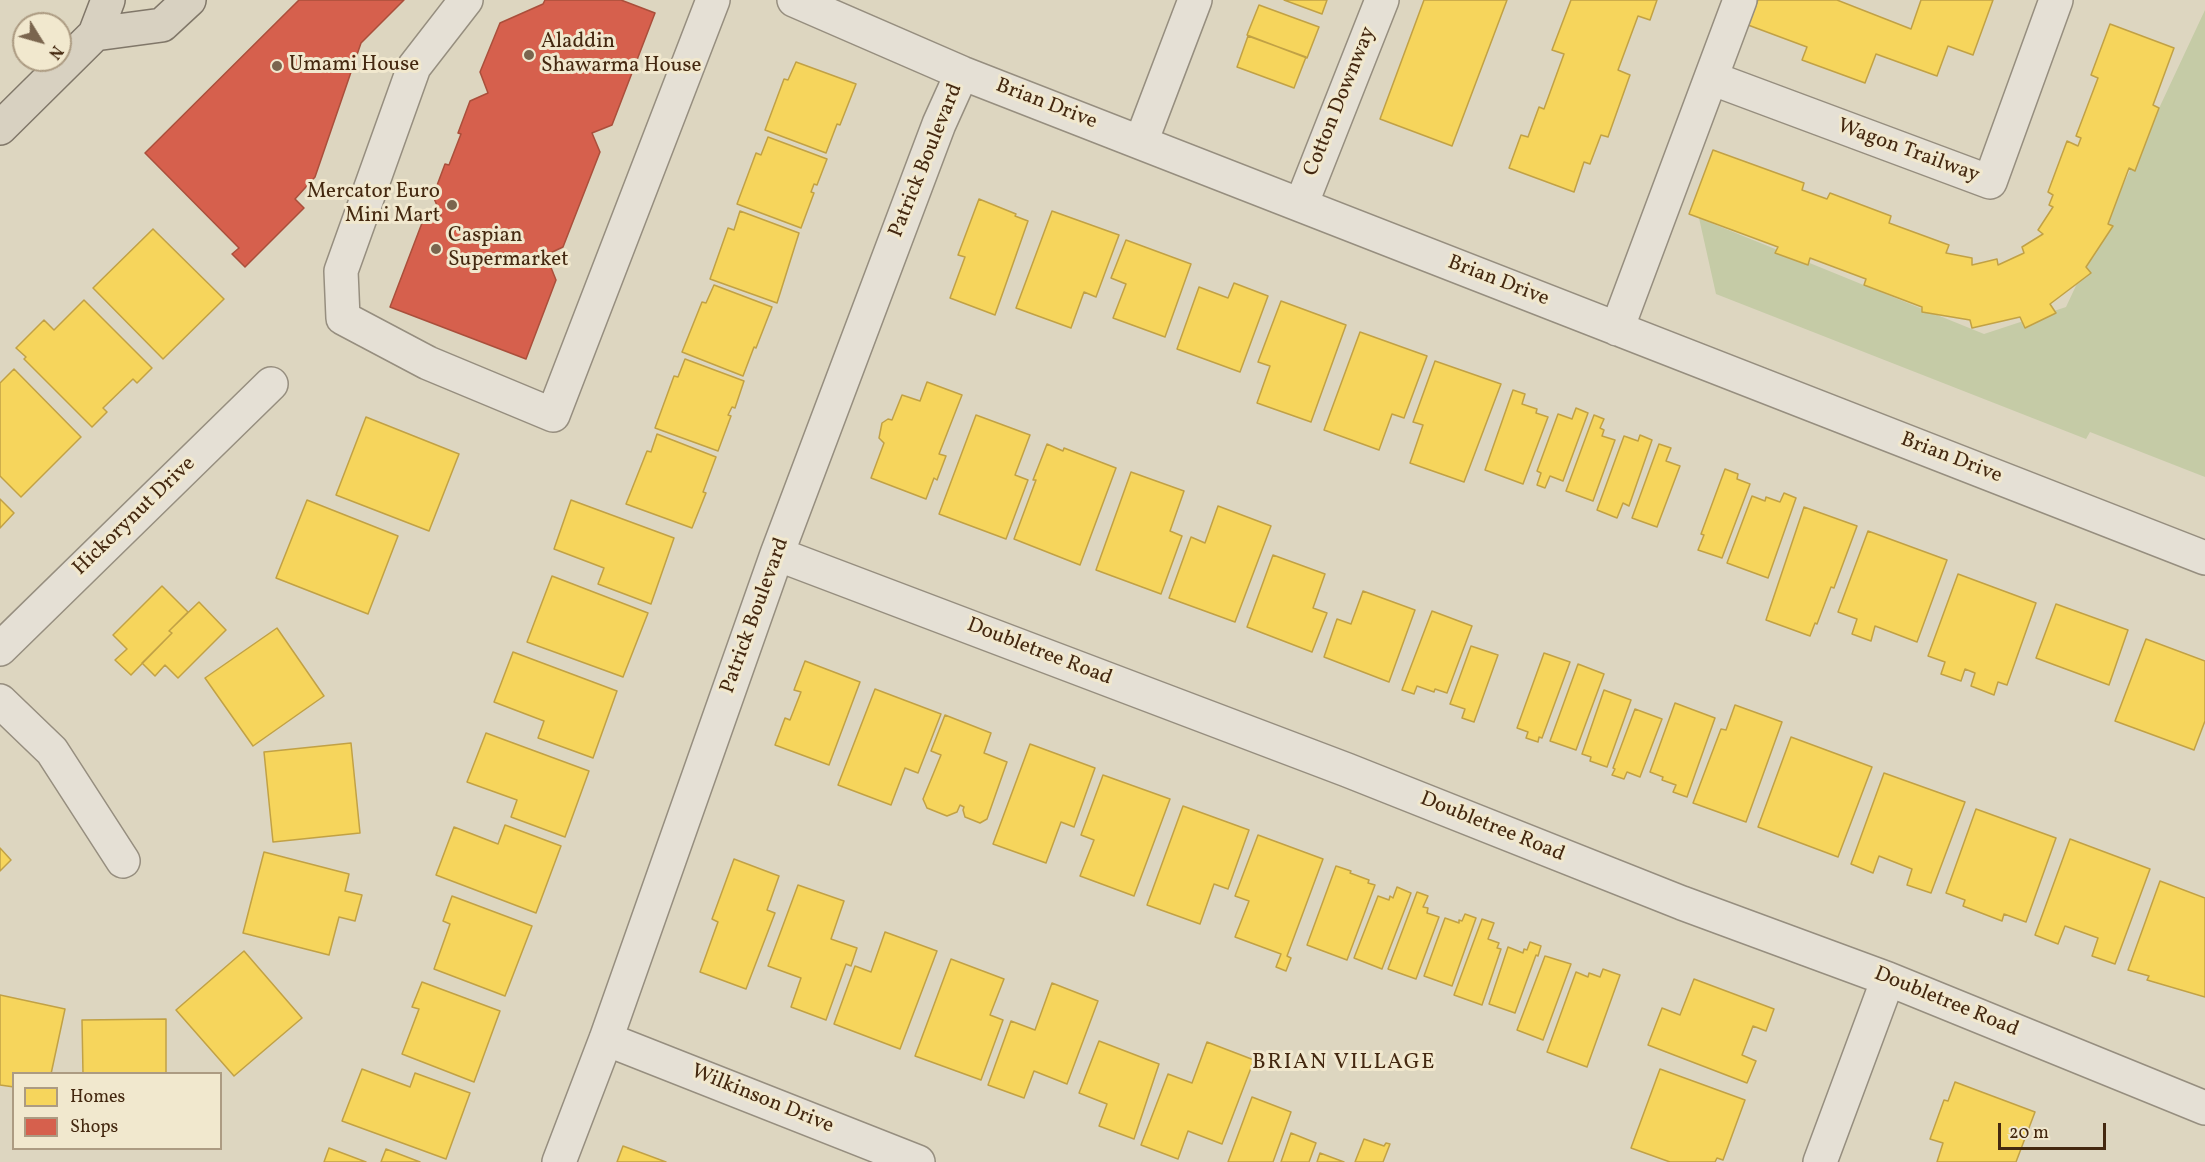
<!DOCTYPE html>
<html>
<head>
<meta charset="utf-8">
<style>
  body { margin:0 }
  #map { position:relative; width:2205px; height:1162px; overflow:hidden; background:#ddd6c0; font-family:Vollkorn,serif }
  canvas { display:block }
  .legend { position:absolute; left:12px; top:1072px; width:210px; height:78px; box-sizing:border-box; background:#f1e8ce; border:2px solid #ac9b82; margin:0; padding:8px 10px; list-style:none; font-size:18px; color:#442810 }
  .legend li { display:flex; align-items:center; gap:12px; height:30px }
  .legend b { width:30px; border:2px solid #ac9b82 }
  .north { position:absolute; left:12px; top:12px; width:60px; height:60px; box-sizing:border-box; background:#f1e8ce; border:2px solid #ac9b82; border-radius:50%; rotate:127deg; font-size:16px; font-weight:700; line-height:24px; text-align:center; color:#442810 }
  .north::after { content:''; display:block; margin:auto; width:21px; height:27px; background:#7a654e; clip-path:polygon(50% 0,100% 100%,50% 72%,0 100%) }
  .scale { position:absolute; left:1998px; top:1123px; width:108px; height:27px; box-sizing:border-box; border:3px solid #442810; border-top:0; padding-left:8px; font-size:18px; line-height:21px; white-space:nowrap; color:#442810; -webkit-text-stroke:4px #f1e8ce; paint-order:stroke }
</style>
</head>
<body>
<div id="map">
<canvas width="2205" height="1162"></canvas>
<ul class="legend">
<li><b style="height:16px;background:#f6d55c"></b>Homes</li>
<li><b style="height:16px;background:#d6604d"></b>Shops</li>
</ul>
<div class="north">N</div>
<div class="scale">20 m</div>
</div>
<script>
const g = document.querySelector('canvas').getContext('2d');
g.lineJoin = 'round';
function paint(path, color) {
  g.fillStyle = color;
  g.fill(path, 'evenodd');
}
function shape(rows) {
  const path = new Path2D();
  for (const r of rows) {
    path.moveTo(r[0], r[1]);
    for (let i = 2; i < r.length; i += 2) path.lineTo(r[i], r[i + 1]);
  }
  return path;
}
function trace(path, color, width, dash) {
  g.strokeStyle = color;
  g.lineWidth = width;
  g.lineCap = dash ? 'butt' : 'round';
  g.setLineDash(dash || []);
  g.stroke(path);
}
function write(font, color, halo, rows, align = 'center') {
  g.font = font + ' Vollkorn,serif';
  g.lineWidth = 6;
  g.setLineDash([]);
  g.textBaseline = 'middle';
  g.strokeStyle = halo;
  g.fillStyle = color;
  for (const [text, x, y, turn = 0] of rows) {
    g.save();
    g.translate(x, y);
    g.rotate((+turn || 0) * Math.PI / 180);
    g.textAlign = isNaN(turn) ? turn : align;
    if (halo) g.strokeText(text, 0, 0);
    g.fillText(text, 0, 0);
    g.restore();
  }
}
const green = shape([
  [2205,10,2205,477,2090,432,2086,439,1716,294,1699,218,1984,334,2066,307]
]);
const homes = shape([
  [1284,0,1327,0,1322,14,1284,0],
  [1424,0,1507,0,1452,146,1380,119,1424,0],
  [1571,0,1657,0,1650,20,1638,16,1618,70,1630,75,1608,137,1601,135,1590,164,1584,162,1574,192,1509,168,1521,135,1528,137,1539,107,1544,109,1564,54,1552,50,1571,0],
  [1758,0,1837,0,1911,29,1921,0,1993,0,1973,55,1948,46,1937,76,1876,54,1865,83,1802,60,1807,47,1748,25,1758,0],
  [1259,5,1319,27,1307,58,1247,35,1259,5],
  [2110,24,2174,48,2153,105,2159,108,2135,171,2129,168,2108,224,2113,226,2086,267,2091,273,2050,304,2056,313,2025,328,2020,317,1972,328,1970,320,1922,312,1922,307,1864,285,1866,279,1810,258,1808,265,1775,253,1778,247,1689,214,1713,150,1804,183,1802,190,1827,199,1830,193,1891,216,1889,223,1949,245,1946,253,1972,258,1972,265,1997,259,1998,265,2024,253,2022,247,2043,234,2038,230,2053,207,2049,205,2053,195,2048,192,2067,141,2078,146,2081,138,2076,136,2098,78,2091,75,2110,24],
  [1248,36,1306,57,1294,88,1237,67,1248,36],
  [796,62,856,84,840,125,837,124,826,153,765,130,784,79,788,80,796,62],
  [768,137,827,159,817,185,814,184,811,192,814,193,801,228,737,204,756,153,761,155,768,137],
  [979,199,1016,214,1015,216,1028,221,995,315,950,298,965,257,958,255,979,199],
  [740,211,799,233,777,303,710,279,728,228,734,230,740,211],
  [1052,211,1119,235,1096,297,1084,292,1071,328,1016,308,1052,211],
  [153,229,224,299,163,359,93,288,153,229],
  [1126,240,1191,264,1165,337,1113,318,1126,284,1111,278,1126,240],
  [1234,283,1268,296,1240,372,1177,349,1199,287,1228,298,1234,283],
  [714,285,772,307,756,348,754,347,743,376,682,352,702,302,706,303,714,285],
  [84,300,152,368,137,383,133,379,103,408,107,412,92,427,24,359,26,357,16,348,44,320,54,330,84,300],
  [1281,301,1346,325,1311,422,1257,403,1270,366,1258,362,1281,301],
  [1360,332,1427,356,1404,418,1392,414,1379,450,1324,430,1360,332],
  [685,359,744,381,735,408,732,407,728,415,731,416,718,451,655,428,674,376,678,377,685,359],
  [1435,361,1501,384,1464,482,1410,463,1423,425,1413,422,1435,361],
  [14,369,81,437,21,497,0,476,0,383,14,369],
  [927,382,962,395,939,454,946,456,937,480,934,478,926,499,871,478,884,443,879,438,882,423,888,419,892,420,902,395,920,401,927,382],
  [1513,390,1525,394,1522,404,1537,409,1536,413,1548,417,1523,484,1485,470,1513,390],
  [1576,408,1588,413,1563,481,1550,476,1545,488,1537,485,1541,473,1537,471,1558,414,1572,419,1576,408],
  [976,415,1030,435,1015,475,1028,480,1006,539,939,514,976,415],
  [1594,415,1604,419,1600,428,1604,430,1602,436,1615,440,1593,501,1566,491,1594,415],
  [366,417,459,454,429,531,336,495,366,417],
  [657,434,716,457,703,492,706,493,692,528,626,504,647,451,651,452,657,434],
  [1640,435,1652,440,1629,506,1623,503,1617,518,1597,510,1624,436,1638,441,1640,435],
  [1047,444,1063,451,1064,448,1116,468,1080,565,1014,539,1036,480,1033,480,1047,444],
  [1659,444,1671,448,1666,461,1680,466,1657,527,1632,518,1659,444],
  [1725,469,1738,474,1737,479,1750,484,1722,558,1698,550,1704,535,1701,534,1725,469],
  [1131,472,1184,491,1170,531,1182,536,1161,594,1096,570,1131,472],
  [1784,493,1796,498,1768,578,1727,563,1752,496,1765,501,1766,497,1780,502,1784,493],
  [0,499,14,513,0,528,0,499],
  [307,500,398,536,368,614,276,578,307,500],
  [571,500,674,538,651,604,598,584,604,568,554,549,571,500],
  [1218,506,1271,526,1235,622,1169,598,1191,537,1205,543,1218,506],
  [1804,507,1857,526,1834,588,1831,587,1817,624,1815,623,1810,636,1766,620,1804,507],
  [1868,531,1947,560,1917,642,1875,626,1871,641,1852,634,1857,619,1838,612,1868,531],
  [1273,555,1325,574,1313,608,1327,613,1312,652,1247,627,1273,555],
  [1958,574,2036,603,2007,685,1998,682,1994,695,1971,686,1975,673,1965,669,1961,681,1941,674,1945,662,1928,656,1958,574],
  [552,576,648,613,623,677,527,642,552,576],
  [162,586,188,612,169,631,172,633,131,675,115,660,127,649,113,635,162,586],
  [1363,591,1415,610,1389,682,1324,657,1337,619,1351,624,1363,591],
  [199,602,226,630,178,678,165,665,155,676,142,663,172,633,169,631,199,602],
  [2056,604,2128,630,2109,685,2036,658,2056,604],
  [1432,611,1472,626,1447,693,1435,689,1434,692,1417,686,1414,694,1402,690,1432,611],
  [277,628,324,696,253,746,205,678,277,628],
  [2146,639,2205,661,2205,721,2194,750,2115,721,2146,639],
  [1471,646,1498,655,1474,722,1462,718,1465,709,1450,704,1471,646],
  [513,652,617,691,593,758,538,738,544,721,494,702,513,652],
  [1544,653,1570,662,1542,738,1539,737,1538,742,1526,738,1528,732,1517,728,1544,653],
  [805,661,860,682,829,765,775,745,785,718,790,720,801,692,794,690,805,661],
  [1578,664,1604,674,1576,750,1550,741,1578,664],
  [875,689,941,714,918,773,905,768,891,805,838,785,875,689],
  [1604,690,1631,700,1607,767,1590,761,1591,757,1582,754,1604,690],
  [1675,703,1715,718,1687,797,1673,792,1676,785,1662,780,1663,777,1650,772,1675,703],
  [1735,705,1782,722,1746,822,1693,803,1721,729,1726,730,1735,705],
  [1635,709,1662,719,1640,777,1627,772,1624,779,1612,775,1615,769,1613,768,1635,709],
  [945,715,991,733,984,753,1007,762,987,819,980,823,965,817,963,810,964,807,960,805,957,812,947,816,927,808,923,799,941,755,931,751,945,715],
  [486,733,589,771,565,837,511,817,517,800,467,782,486,733],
  [1791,737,1872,767,1838,857,1758,827,1791,737],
  [351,743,360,833,273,842,264,752,351,743],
  [1030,744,1095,768,1074,827,1061,822,1046,863,993,844,1030,744],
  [1884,773,1965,802,1931,893,1907,885,1912,869,1879,856,1873,873,1851,864,1884,773],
  [1103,775,1170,799,1134,896,1080,876,1094,840,1081,835,1103,775],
  [1183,806,1249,830,1228,889,1214,884,1200,924,1147,905,1183,806],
  [1976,809,2056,838,2026,922,2004,914,2002,921,1963,906,1965,900,1946,893,1976,809],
  [505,825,561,846,536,913,436,875,454,827,498,844,505,825],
  [1258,835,1323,859,1287,956,1291,958,1286,971,1276,967,1281,954,1235,937,1249,901,1235,896,1258,835],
  [2070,839,2150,869,2115,964,2092,956,2098,938,2065,926,2058,944,2035,935,2070,839],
  [0,848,11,860,0,871,0,848],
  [264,852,349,874,345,891,362,895,355,921,339,917,329,955,243,933,264,852],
  [734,859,779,876,767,910,775,913,746,989,700,972,718,922,712,919,734,859],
  [1336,866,1351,871,1350,873,1369,880,1368,883,1375,885,1347,960,1307,945,1336,866],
  [2160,881,2205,898,2205,997,2147,980,2149,976,2128,970,2160,881],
  [798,885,844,901,831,939,857,948,851,966,846,964,826,1020,791,1007,801,978,768,966,798,885],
  [1397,887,1411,893,1382,969,1354,958,1378,896,1389,900,1390,896,1393,898,1397,887],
  [1417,892,1428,896,1423,907,1428,908,1427,913,1439,917,1416,979,1388,969,1417,892],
  [452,896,532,926,505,996,434,969,450,924,443,921,452,896],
  [1465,914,1476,918,1452,986,1424,976,1445,918,1459,923,1459,920,1462,921,1465,914],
  [1482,919,1494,923,1488,939,1499,943,1497,948,1501,949,1482,1005,1454,995,1482,919],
  [885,932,937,951,900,1049,834,1024,855,966,871,972,885,932],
  [1530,942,1541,946,1538,956,1536,955,1515,1013,1489,1004,1508,947,1523,953,1524,949,1527,950,1530,942],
  [244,951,302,1018,234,1076,176,1010,244,951],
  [1545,956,1571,964,1543,1040,1517,1030,1545,956],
  [951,959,1004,979,990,1015,1003,1020,981,1080,915,1056,951,959],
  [1603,969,1620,975,1587,1067,1547,1052,1576,972,1588,977,1589,973,1600,977,1603,969],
  [1694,979,1774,1009,1766,1031,1753,1026,1742,1055,1756,1061,1747,1083,1648,1045,1662,1008,1680,1015,1694,979],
  [422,982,500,1011,474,1082,402,1054,419,1009,412,1007,422,982],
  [1052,983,1098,1001,1067,1084,1034,1071,1024,1098,988,1085,1011,1021,1035,1030,1052,983],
  [0,995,65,1009,51,1074,14,1074,14,1087,0,1085,0,995],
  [166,1019,166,1074,83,1074,82,1020,166,1019],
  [1099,1041,1159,1064,1134,1139,1099,1126,1107,1104,1079,1093,1099,1041],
  [1207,1042,1254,1060,1222,1144,1188,1131,1178,1159,1141,1145,1168,1074,1192,1083,1207,1042],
  [362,1069,410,1087,415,1073,470,1093,446,1159,342,1121,362,1069],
  [1660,1069,1745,1100,1723,1160,1717,1158,1715,1162,1670,1162,1631,1148,1660,1069],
  [1955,1082,2035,1112,2016,1162,1937,1162,1943,1143,1930,1139,1944,1100,1948,1101,1955,1082],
  [1252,1097,1291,1112,1273,1162,1228,1162,1252,1097],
  [1291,1133,1316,1143,1309,1162,1281,1162,1291,1133],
  [1364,1139,1384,1146,1386,1143,1390,1144,1383,1162,1355,1162,1364,1139],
  [623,1146,666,1162,617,1162,623,1146],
  [329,1148,366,1162,324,1162,329,1148],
  [386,1149,420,1162,381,1162,386,1149],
  [1320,1153,1344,1162,1317,1162,1320,1153]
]);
const shops = shape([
  [299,0,404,0,361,43,315,177,295,199,304,208,245,267,232,254,239,248,145,153,299,0],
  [545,0,621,0,655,13,612,125,592,133,600,152,563,247,546,255,556,280,526,359,390,307,422,223,441,215,433,196,445,164,449,165,461,134,458,133,470,101,488,93,480,72,500,23,543,4,545,0]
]);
const minor = shape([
  [466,0,414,67,341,271,343,318,428,363,553,415,713,0],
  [794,0,962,73,2205,558],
  [1711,78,1990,182,2056,0],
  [1141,142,1195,0],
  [1301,205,1382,0],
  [1617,329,1740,0],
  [777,554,1347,770,1682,903,1888,979,2205,1108],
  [0,649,271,384],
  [0,701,52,751,123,861],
  [606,1039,918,1162],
  [559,1162,606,1039,777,554,939,124,962,73],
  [1820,1162,1888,979]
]);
const major = shape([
  [95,34,162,25,189,0],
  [0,128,95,34,108,0]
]);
const markers = [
  [529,55,6,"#7a654e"],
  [277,66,6,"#7a654e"],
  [452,205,6,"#7a654e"],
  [436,249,6,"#7a654e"]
];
const poiNames = [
  ["Aladdin",541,43],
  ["Shawarma House",541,67],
  ["Umami House",289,66],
  ["Mercator Euro",440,193,"right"],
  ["Mini Mart",440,217,"right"],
  ["Caspian",448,237],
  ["Supermarket",448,261]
];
const streetNames = [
  ["Cotton Downway",1341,102,-68],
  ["Brian Drive",1046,105,21],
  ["Wagon Trailway",1908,152,20],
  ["Patrick Boulevard",927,161,-68],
  ["Brian Drive",1498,282,21],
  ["Brian Drive",1951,459,21],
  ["Hickorynut Drive",135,517,-44],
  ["Patrick Boulevard",756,616,-70],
  ["Doubletree Road",1039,653,21],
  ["Doubletree Road",1492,828,22],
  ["Doubletree Road",1946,1003,22],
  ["Wilkinson Drive",762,1100,22]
];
const neighbourhoodNames = [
  ["BRIAN VILLAGE",1344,1064]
];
paint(green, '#c5cba6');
paint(homes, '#f6d55c');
trace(homes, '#c1a145', 1.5);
paint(shops, '#d6604d');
trace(shops, '#aa4f3b', 1.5);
trace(minor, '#968e7f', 36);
trace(major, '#807769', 36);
trace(minor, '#e5e0d5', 33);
trace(major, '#d8d1c1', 33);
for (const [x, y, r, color] of markers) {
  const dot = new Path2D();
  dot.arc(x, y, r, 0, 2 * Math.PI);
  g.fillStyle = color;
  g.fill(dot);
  trace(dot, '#f1e8ce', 2);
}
write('21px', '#442810', '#f1e8ce', poiNames, 'left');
write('21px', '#442810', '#f1e8ce', streetNames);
g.letterSpacing = '1.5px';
write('22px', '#442810', '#f1e8ce', neighbourhoodNames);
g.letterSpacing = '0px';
</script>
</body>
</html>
